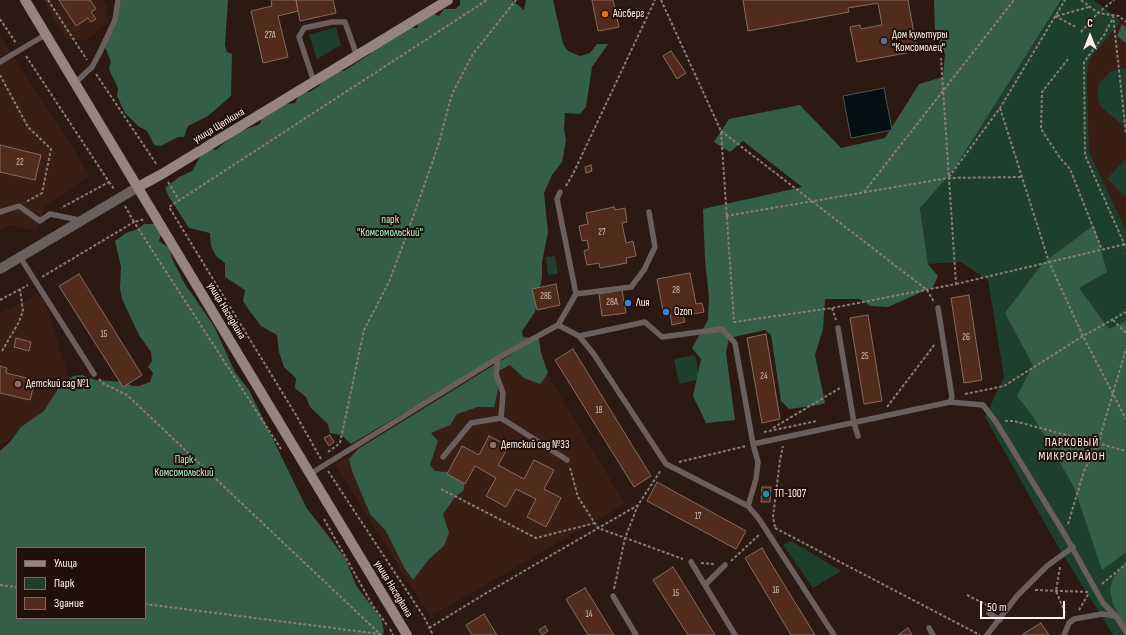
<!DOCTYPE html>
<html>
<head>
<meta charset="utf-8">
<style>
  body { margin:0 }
  #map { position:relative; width:1126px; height:635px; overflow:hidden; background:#2c1911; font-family:"Sofia Sans Condensed",sans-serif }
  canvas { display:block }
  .legend { position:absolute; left:16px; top:547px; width:130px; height:72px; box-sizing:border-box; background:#221008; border:1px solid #7a6a64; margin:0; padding:5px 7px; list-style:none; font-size:12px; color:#fef2ed }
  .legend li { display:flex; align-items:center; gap:8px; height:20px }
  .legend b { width:20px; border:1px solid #7a6a64 }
  .north { position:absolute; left:1070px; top:16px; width:40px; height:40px; -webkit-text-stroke:3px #221008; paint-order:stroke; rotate:0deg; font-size:11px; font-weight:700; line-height:16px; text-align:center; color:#fef2ed }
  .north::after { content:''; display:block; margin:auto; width:14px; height:18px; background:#fef2ed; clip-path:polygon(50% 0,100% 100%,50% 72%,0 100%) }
  .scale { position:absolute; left:980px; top:601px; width:85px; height:18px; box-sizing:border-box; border:2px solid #fef2ed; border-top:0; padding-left:5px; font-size:12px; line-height:14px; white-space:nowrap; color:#fef2ed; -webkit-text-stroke:3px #221008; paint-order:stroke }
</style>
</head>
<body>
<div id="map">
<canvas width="1126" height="635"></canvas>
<ul class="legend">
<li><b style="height:5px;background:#978480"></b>Улица</li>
<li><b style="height:11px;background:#1e3f2e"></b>Парк</li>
<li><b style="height:11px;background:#512c1d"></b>Здание</li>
</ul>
<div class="north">С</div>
<div class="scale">50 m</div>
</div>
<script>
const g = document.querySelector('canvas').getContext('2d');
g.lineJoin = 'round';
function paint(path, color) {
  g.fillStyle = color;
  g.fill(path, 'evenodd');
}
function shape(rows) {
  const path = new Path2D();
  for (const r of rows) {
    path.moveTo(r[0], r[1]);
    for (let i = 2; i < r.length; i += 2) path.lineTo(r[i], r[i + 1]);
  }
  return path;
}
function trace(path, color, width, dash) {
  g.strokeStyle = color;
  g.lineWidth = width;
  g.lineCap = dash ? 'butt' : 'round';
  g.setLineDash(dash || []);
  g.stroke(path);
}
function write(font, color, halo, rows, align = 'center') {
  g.font = font + ' "Sofia Sans Condensed",sans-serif';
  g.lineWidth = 4;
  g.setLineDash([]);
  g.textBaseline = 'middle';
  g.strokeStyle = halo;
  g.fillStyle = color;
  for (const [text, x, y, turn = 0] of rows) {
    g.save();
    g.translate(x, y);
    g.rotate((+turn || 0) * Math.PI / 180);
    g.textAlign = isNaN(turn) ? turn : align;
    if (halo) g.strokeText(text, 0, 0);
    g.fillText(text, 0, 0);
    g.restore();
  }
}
const built = shape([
  [43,0,102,0,107,7,108,23,85,41,66,39],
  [1121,21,1126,24,1126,230,1089,152,1087,79,1089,60],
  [0,35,90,175,44,208,37,232,10,225,0,231],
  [36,295,43,297,76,399,0,445,0,313],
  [534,352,625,504,430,617,335,464]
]);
const green = shape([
  [1061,0,1094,0,1121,21,1089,60,1087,79,1089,152,1126,230,1126,635,1113,635,1057,545,985,417,1004,377,988,280,961,262,928,264,920,208,953,171],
  [336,27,341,45,317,59,309,35],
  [1123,68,1126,69,1126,128,1100,106,1097,93,1100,82,1110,72],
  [1125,159,1126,160,1126,197,1107,179],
  [555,256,558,274,548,275,546,257],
  [695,355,700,379,679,384,674,359],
  [791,541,841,571,813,588,783,545]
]);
const forest = shape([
  [121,0,228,0,225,45,227,52,232,54,231,96,208,116,188,126,184,137,178,137,161,146,154,145,147,131,138,126,125,113,117,96,118,88,109,69,111,62,105,47],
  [460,0,512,0,524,10,526,0,553,0,563,44,568,51,580,56,590,53,597,44,608,44,592,67,586,107,580,114,565,113,564,128,566,141,562,162,552,175,544,193,548,232,542,262,542,277,535,312,522,331,523,337,531,338,351,444,341,435,330,433,328,424,310,407,306,397,295,388,296,378,284,367,279,352,277,335,261,326,249,310,243,301,245,290,225,277,225,263,216,256,211,246,210,233,189,228,169,197,165,188,179,177,192,171,205,148,216,150,236,133,260,124,262,116,279,105,295,103,301,92,310,92,319,86,325,79,327,69,344,71,370,54,379,43,405,28,417,28,418,24,432,13,439,16,444,9,455,9,460,5],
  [934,0,1061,0,953,171,920,208,928,264,938,276,933,287,888,307,870,306,860,299,825,299,823,329,815,355,825,403,819,405,789,409,781,401,771,335,765,330,729,338,726,353,735,420,706,423,693,396,701,359,692,348,708,320,709,297,705,260,703,209,802,187,743,141,730,152,714,142,729,119,800,105,841,148,885,138,919,84,943,77,945,54,935,33],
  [1122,24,1126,27,1126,43,1117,36],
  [144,224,157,224,161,235,159,241,169,248,173,261,185,284,214,326,235,372,249,390,306,507,345,558,357,587,381,618,384,631,383,635,0,635,0,451,10,442,21,427,44,411,60,386,73,376,82,375,95,380,125,382,132,386,139,386,150,382,153,373,148,367,152,361,151,352,139,335,122,299,120,288,121,267,115,241,126,233,138,229],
  [17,548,145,548,145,618,17,618],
  [1094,225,1107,272,1079,288,1109,329,1126,321,1126,552,1102,570,1074,487,1034,418,1017,396,1033,365,1005,313,1043,263],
  [536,339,539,339,541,353,548,373,540,384,524,378,510,365,495,373,498,390,494,407,478,407,457,414,450,425,431,433,438,441,430,465,435,471,454,473,464,476,464,490,455,497,443,514,449,533,444,546,429,559,413,580,405,569,386,531,370,514,352,471,349,459,358,449],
  [1126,562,1126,629,1113,604,1110,589,1113,578]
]);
const water = shape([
  [884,88,892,130,851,138,843,96,884,88]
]);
const building = shape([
  [59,0,90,0,96,9,91,12,96,19,91,22,88,18,76,26,59,0],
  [271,0,296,0,298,11,278,16,288,57,263,63,251,11,272,6,271,0],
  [296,0,333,0,336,13,300,21,296,0],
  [592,0,613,0,619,27,598,31,592,0],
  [743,0,908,0,917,51,857,62,850,27,860,25,861,29,882,25,878,3,848,8,849,12,748,31,743,0],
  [671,51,686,73,677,79,663,56,671,51],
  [0,145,41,155,35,180,0,172,0,145],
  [591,165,592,171,586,173,585,167,591,165],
  [614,207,615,210,625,208,627,222,622,223,626,243,633,241,636,256,626,258,627,263,600,268,599,263,587,265,584,251,589,249,587,240,582,241,579,226,588,224,586,213,614,207],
  [690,273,696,304,702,303,704,312,683,316,685,322,672,325,670,314,664,316,657,279,690,273],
  [79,274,142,375,123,387,59,286,79,274],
  [556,284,560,305,537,310,532,289,556,284],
  [622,290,626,313,602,316,599,294,622,290],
  [969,295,982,380,964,383,951,298,969,295],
  [868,315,882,401,864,404,850,318,868,315],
  [766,334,780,419,762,423,747,338,766,334],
  [16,338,31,342,29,351,14,347,16,338],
  [573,349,651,476,634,487,555,360,573,349],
  [0,366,7,368,6,373,35,380,30,400,0,393,0,366],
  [330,435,334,442,329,446,324,438,330,435],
  [489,436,509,446,498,465,524,479,534,460,554,470,544,489,561,498,546,527,527,517,536,499,516,489,506,507,486,496,496,478,475,466,465,484,447,474,462,446,479,455,489,436],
  [657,482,746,531,736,549,647,501,657,482],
  [762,487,771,487,770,502,761,502,762,487],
  [762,548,769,560,815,635,791,635,745,558,762,548],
  [673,567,683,583,715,635,688,635,653,580,673,567],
  [585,588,595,604,614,635,588,635,566,599,585,588],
  [484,614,495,632,497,635,472,635,466,625,484,614],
  [1041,623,1049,635,1023,635,1023,634,1041,623],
  [545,626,548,631,542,635,539,630,545,626],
  [908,628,912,635,898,635,908,628]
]);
const path = shape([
  [48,0,87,60],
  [661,0,721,131,734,322,832,308,956,284,941,58],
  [1081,0,1098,13,1119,16,1126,22],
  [1113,15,1126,134],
  [1055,16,1076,27],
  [1057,16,1089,7],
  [0,19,16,43],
  [1112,20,1104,35,1084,62,1085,155,1126,248],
  [1081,32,1098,13,1114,0],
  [26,56,109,182,61,208],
  [1068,59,1042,92,1041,129,1060,158,1070,169,1102,250],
  [96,74,157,165],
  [0,75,28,127,51,149,42,193,26,202],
  [1000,108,1049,262,1083,336,1126,419],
  [721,131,927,290,934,302],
  [949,177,1000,108,1065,0],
  [109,182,114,189],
  [168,182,179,200],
  [566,186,573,174,655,0],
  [864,192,1014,0],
  [125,206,134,222,145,219],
  [726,216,948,178,1022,177],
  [42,277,134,222,281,449],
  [956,284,1126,244],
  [0,300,28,285],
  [832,308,836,320],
  [1113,320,1126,333],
  [2,351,19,322,23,311,20,289],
  [99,379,104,384,127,395,380,634,145,604],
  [965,394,1004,386,1083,336,1126,312],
  [887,407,935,344],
  [1005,421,1014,421,1126,451],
  [773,428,840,388],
  [764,432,817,421],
  [328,452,340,443,364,330,389,282,406,237,438,146,452,94,473,54,516,0],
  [321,459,296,415,169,207,487,0],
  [679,462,746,446],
  [570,468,578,497,598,528,683,559],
  [328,471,424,617,433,635],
  [441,489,536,538,595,523],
  [324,519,373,606,387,625],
  [1068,524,1084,471,1098,444,1126,349],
  [775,527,773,517,780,460,783,446],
  [775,528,980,635],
  [731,561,760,534],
  [701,563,714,564],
  [1060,567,1056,591,1066,615],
  [1102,584,1126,564],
  [0,585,17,587],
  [614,589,625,538,638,505,661,470],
  [1035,590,1088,592],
  [967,595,987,605],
  [1079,610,1089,593],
  [429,628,488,592,638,505],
  [390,629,393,635]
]);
const lane = shape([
  [0,62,45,35],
  [76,82,92,67,100,52,115,20,118,0],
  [314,82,299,37,304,28,332,22,345,22,357,56],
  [560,192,557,199,576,294],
  [0,212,19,206,40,221,50,214,79,220],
  [649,212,655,247,644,270,631,287,576,294,558,325,579,336,593,353,666,464,748,506,759,519,834,635],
  [20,257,94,374],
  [938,308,952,397,950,402],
  [838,328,854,423,858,436],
  [579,336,645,322,662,337,722,329,735,343,753,444,758,462,756,479,748,506],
  [501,418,567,460],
  [753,444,950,402,983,405,996,422,1065,535,1103,603,1116,616],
  [443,457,471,423,501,418,503,393,496,374,498,358],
  [310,474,498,358,558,325],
  [691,562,735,635],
  [705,585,725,565],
  [613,596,636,635],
  [989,613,1000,620],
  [929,628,933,635],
  [987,635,1017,596,1047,566,1073,547],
  [1064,635,1069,623,1074,619,1102,614,1116,616,1126,632]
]);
const street = shape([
  [0,269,138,187]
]);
const secondary = shape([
  [25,0,407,635],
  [138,187,162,174,448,0]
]);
const markers = [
  [605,14,4,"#e8710a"],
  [884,41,4,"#5c6f8a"],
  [628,303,4,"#3f7fe0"],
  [666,312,4,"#3f7fe0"],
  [18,384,4,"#8d6e63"],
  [493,445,4,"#8d6e63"],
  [766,494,4,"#0f9aa8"]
];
const numberNames = [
  ["27А",270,36],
  ["22",20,163],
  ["27",602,233],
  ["28",676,291],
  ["28Б",546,297],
  ["28А",612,303],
  ["15",104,335],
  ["26",966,338],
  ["25",865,357],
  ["24",764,377],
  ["18",599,411],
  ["17",698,517],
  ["16",776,591],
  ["15",676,594],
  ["14",589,615]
];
const poiNames = [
  ["Айсберг",613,14],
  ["Дом культуры",892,35],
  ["\"Комсомолец\"",892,48],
  ["Лия",636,303],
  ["Ozon",674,312],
  ["Детский сад №1",26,384],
  ["Детский сад №33",501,445],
  ["ТП-1007",774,494]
];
const streetNames = [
  ["улица Щепкина",219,126,-31],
  ["улица Наседкина",226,311,59],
  ["улица Наседкина",393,589,59]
];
const parkNames = [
  ["парк",390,220],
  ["\"Комсомольский\"",390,233],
  ["Парк",184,460],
  ["Комсомольский",184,473]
];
const neighbourhoodNames = [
  ["ПАРКОВЫЙ",1072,443],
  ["МИКРОРАЙОН",1072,457]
];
paint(built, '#381e13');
paint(green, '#1e3f2e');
paint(forest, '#355e48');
paint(water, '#021013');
trace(water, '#4e5454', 1);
paint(building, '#512c1d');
trace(building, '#866d63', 1);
trace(path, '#8c7d76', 2, [3, 2]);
trace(lane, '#6b5f5d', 5.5);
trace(street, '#6b5f5d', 10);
trace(secondary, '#978480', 10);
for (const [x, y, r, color] of markers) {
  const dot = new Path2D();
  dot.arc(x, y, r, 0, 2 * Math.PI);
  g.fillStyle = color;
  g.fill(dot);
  trace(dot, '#221008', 1.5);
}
write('9px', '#d3c0b9', null, numberNames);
write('11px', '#fef2ed', '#221008', poiNames, 'left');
write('11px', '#fef2ed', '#221008', streetNames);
write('11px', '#aaf0c8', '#221008', parkNames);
g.letterSpacing = '1px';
write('12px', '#fef2ed', '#221008', neighbourhoodNames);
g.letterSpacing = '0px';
</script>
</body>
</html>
